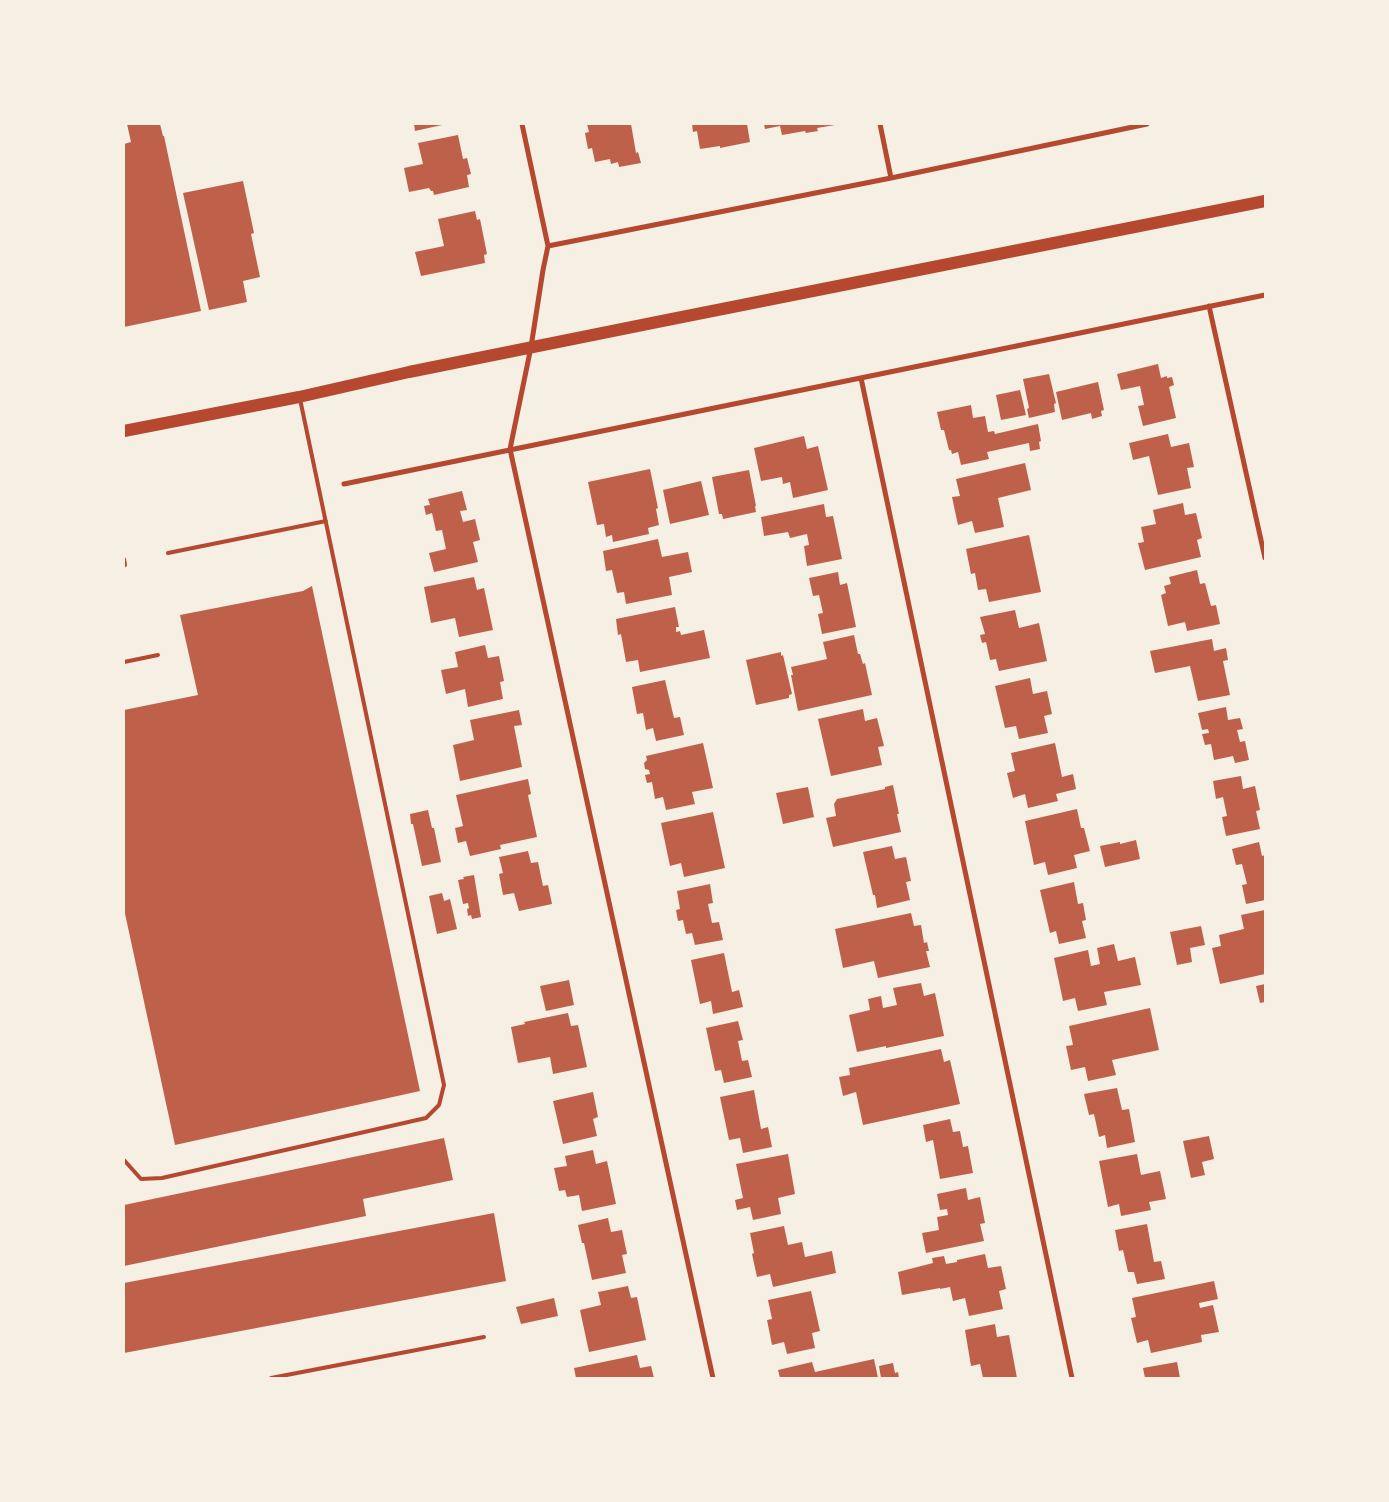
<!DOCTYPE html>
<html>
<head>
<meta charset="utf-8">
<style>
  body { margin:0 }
  #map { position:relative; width:1389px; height:1502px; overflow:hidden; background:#f6efe4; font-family:Inter,sans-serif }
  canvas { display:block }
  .frame { position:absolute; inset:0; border:125px solid #f6efe4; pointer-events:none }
</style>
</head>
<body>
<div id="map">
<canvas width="1389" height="1502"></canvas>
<div class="frame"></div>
</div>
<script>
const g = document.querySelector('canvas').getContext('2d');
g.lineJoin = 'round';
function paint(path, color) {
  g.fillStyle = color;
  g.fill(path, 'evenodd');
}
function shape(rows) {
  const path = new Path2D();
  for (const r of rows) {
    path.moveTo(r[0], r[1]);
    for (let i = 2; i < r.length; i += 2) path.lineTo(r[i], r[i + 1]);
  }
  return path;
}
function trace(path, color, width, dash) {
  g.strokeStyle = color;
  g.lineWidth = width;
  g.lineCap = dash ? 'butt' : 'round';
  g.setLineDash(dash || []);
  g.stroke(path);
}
const building = shape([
  [127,124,160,124,163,136,164,136,201,311,124,327,124,144,131,142],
  [414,124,442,124,442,125,415,131],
  [587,124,631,124,636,153,638,152,641,163,619,167,618,162,611,164,610,159,595,162,592,148,588,149,585,133,589,132],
  [692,124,747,124,750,142,720,148,720,146,700,149,697,131,693,132],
  [764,124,834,124,835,125,817,128,818,131,806,133,805,131,782,135,780,126,765,129],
  [458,135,463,159,467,158,471,174,467,175,469,187,434,195,433,191,431,191,429,188,409,192,404,168,423,164,418,143],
  [243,181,254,233,251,234,260,277,243,281,247,302,209,310,183,193],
  [475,211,477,220,480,219,487,254,484,255,485,263,421,276,415,252,444,246,438,219],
  [1158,364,1161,378,1167,376,1167,378,1172,377,1174,385,1169,387,1176,418,1143,426,1138,406,1144,405,1140,386,1121,390,1117,374],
  [1049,374,1056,403,1054,404,1055,412,1029,418,1027,409,1029,408,1023,379],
  [1098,382,1104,410,1101,411,1102,416,1092,419,1091,413,1062,420,1056,392],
  [1020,390,1026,415,1001,420,996,395],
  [971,405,973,418,985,416,988,432,994,431,995,434,1038,424,1041,441,1039,442,1040,449,1030,451,1029,443,987,452,989,459,961,465,958,452,952,454,951,450,949,450,944,430,941,430,937,412],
  [1168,434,1171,447,1189,443,1194,467,1187,468,1191,488,1158,495,1149,456,1133,460,1129,443],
  [804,436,807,449,818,446,828,490,793,498,790,482,783,484,782,477,761,481,754,448],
  [1025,463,1031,490,998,498,1004,527,975,533,972,521,958,525,952,497,960,496,956,479],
  [650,469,658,508,656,509,659,525,648,528,649,534,613,542,612,535,606,537,604,524,597,525,588,482],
  [749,470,756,506,755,506,756,512,723,519,722,514,719,514,712,477],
  [701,481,709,515,670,524,663,490],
  [462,491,467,510,460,511,463,522,475,519,480,540,473,542,478,562,434,572,429,553,446,549,442,530,436,531,432,513,426,515,424,506,430,505,428,499],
  [1183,503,1185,515,1196,513,1202,538,1197,540,1201,557,1145,570,1138,543,1144,542,1141,527,1156,524,1153,510],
  [824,504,826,517,833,516,842,559,807,566,804,546,809,545,807,534,790,538,788,532,764,536,761,517],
  [1029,535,1041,592,989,602,986,589,978,590,975,573,971,574,966,549],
  [658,539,662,557,688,552,692,572,669,577,672,595,626,604,624,592,617,593,612,570,606,571,603,551],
  [1197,570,1200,584,1205,583,1211,606,1216,605,1220,624,1187,631,1185,622,1168,626,1161,595,1166,593,1164,586,1171,584,1169,577],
  [838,572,840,585,847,583,856,627,822,634,818,614,823,613,819,595,813,596,809,578],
  [474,577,477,590,484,588,493,630,459,637,455,618,431,623,424,587],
  [312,586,420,1091,175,1145,124,909,124,710,198,695,180,615,303,591],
  [675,607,679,627,676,627,676,632,680,631,681,635,704,630,710,658,640,672,638,660,626,662,621,634,618,635,616,619],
  [1015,610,1019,628,1039,623,1047,661,999,671,996,659,990,660,986,642,982,643,980,635,985,634,980,617],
  [854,635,858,654,860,654,863,664,865,663,872,695,798,711,791,675,793,675,791,667,827,659,823,642],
  [1212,639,1214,651,1226,648,1228,660,1223,661,1230,695,1198,701,1190,666,1155,673,1150,651],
  [485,645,488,658,499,656,504,681,500,682,503,699,468,707,465,689,446,694,441,670,458,667,455,652],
  [781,652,781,656,783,655,792,694,789,695,789,698,756,705,746,660],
  [1030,678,1033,694,1047,691,1052,714,1044,716,1048,733,1019,739,1016,726,1005,728,995,686],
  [665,680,674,718,680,717,684,735,656,741,653,728,646,730,643,713,637,714,632,687],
  [1226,707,1228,720,1240,718,1243,729,1237,730,1240,742,1245,741,1249,760,1235,763,1233,756,1214,760,1211,744,1205,745,1202,734,1209,733,1208,729,1202,730,1198,713],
  [863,709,865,721,877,718,884,746,878,747,882,765,831,776,818,719],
  [519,710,522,725,514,726,522,767,460,781,453,745,474,740,470,720],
  [703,743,713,788,692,792,695,804,666,810,663,797,655,799,652,782,647,783,645,775,650,774,649,770,645,769,644,763,647,760,646,756],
  [1055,743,1062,777,1073,774,1076,789,1056,794,1058,801,1028,808,1025,794,1013,798,1007,773,1015,771,1011,753],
  [1241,776,1243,789,1255,786,1260,810,1256,811,1260,829,1226,836,1222,817,1227,816,1223,797,1216,799,1213,781],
  [528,779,531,794,528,795,537,837,500,845,501,849,470,856,466,841,458,843,455,828,463,826,456,795],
  [893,785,899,814,897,814,901,832,833,847,826,818,836,816,834,804,837,799,885,789,885,787],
  [808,787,814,817,783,824,776,793],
  [1077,809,1081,828,1084,828,1090,851,1074,855,1077,868,1048,875,1045,862,1034,865,1025,821],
  [428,810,432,828,434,828,441,862,422,866,413,824,411,824,410,814],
  [713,812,725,868,684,877,681,863,670,866,661,823],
  [1136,840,1140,859,1105,867,1100,846,1120,842,1120,844],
  [1259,842,1262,856,1265,855,1265,900,1246,904,1242,885,1247,884,1242,864,1236,865,1232,849],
  [892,846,895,859,906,857,911,881,906,882,910,900,877,908,875,895,873,895,863,852],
  [528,851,531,863,538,862,543,886,548,885,552,904,519,911,514,893,503,895,499,874,503,873,499,857],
  [474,875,481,917,472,919,471,915,468,916,467,909,469,908,468,903,463,904,458,880,464,879,463,877],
  [1074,882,1078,904,1083,903,1086,920,1082,921,1086,938,1059,944,1056,931,1050,933,1040,890],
  [710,884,713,903,708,904,712,923,719,922,723,940,695,945,692,933,686,934,683,920,678,921,676,910,680,909,677,891],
  [442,893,444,901,450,899,457,929,437,934,429,896],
  [1265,910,1265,974,1220,984,1212,948,1221,946,1219,935,1244,929,1241,915],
  [911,913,914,926,921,925,924,943,927,942,929,951,926,951,930,967,878,978,874,961,843,968,835,929],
  [1201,926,1205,945,1190,948,1192,962,1177,965,1170,932],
  [1114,944,1118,961,1135,957,1141,985,1104,992,1107,1005,1078,1011,1075,998,1063,1001,1054,958,1088,950,1091,966,1100,964,1097,948],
  [724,953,732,992,739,990,743,1007,713,1014,711,1001,700,1004,691,960],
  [569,980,574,1005,546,1011,540,986],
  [921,983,924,996,935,993,944,1036,886,1048,886,1046,857,1052,849,1015,870,1010,868,999,881,996,883,1008,897,1005,893,988],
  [1265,984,1265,1002,1260,1003,1256,986],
  [1150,1008,1159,1050,1112,1060,1116,1075,1088,1081,1085,1067,1071,1070,1066,1046,1073,1045,1069,1026],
  [568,1013,571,1026,578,1025,587,1067,553,1074,550,1057,518,1063,511,1027,525,1024,524,1022],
  [738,1021,743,1040,738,1041,742,1061,748,1060,752,1077,724,1083,721,1070,715,1071,706,1028],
  [941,1049,944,1062,950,1060,960,1104,863,1125,856,1092,843,1096,839,1077,850,1075,849,1068],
  [1117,1088,1122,1110,1129,1109,1135,1142,1107,1148,1105,1135,1099,1137,1094,1114,1089,1115,1084,1094],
  [754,1090,761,1129,768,1127,772,1147,743,1153,740,1138,729,1140,720,1097],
  [593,1092,598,1117,593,1119,597,1136,563,1144,553,1101],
  [950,1119,953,1132,960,1131,963,1147,968,1146,973,1173,940,1179,933,1140,926,1142,923,1125],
  [1209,1136,1214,1159,1202,1162,1205,1175,1191,1178,1183,1141],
  [444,1138,453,1180,363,1199,366,1216,124,1266,124,1205],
  [593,1150,596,1164,607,1161,616,1204,582,1211,579,1195,567,1197,565,1190,559,1191,554,1168,567,1166,565,1156],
  [788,1154,795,1194,778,1198,781,1214,753,1220,750,1207,737,1210,735,1200,743,1198,736,1164],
  [1137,1154,1141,1175,1160,1171,1166,1199,1149,1202,1151,1210,1121,1216,1119,1204,1108,1207,1099,1161],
  [966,1188,968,1200,980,1197,985,1223,980,1224,984,1241,926,1253,922,1233,939,1230,937,1217,948,1215,947,1209,940,1210,937,1194],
  [494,1213,506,1281,124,1353,124,1283],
  [608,1218,611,1232,622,1230,627,1254,622,1255,626,1273,592,1280,584,1243,582,1243,578,1225],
  [1147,1224,1154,1262,1161,1261,1165,1279,1137,1284,1134,1272,1128,1272,1123,1250,1119,1251,1115,1230],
  [784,1226,788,1245,802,1242,805,1257,832,1251,836,1273,773,1287,770,1274,757,1277,752,1254,754,1253,750,1233],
  [985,1254,988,1268,1001,1266,1006,1289,999,1291,1003,1309,969,1316,965,1298,953,1301,950,1287,940,1289,940,1288,902,1295,898,1272,933,1263,932,1258,944,1256,946,1264,957,1262,957,1260],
  [1214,1281,1218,1299,1199,1303,1200,1308,1213,1305,1219,1332,1201,1335,1202,1342,1151,1353,1148,1340,1137,1343,1131,1318,1136,1317,1132,1298],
  [628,1286,631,1298,637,1297,646,1340,589,1352,580,1310,601,1305,598,1292],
  [811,1291,820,1331,812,1333,815,1348,787,1354,784,1342,772,1345,767,1320,772,1319,768,1300],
  [554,1298,558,1316,521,1324,516,1307],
  [995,1324,997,1337,1009,1335,1017,1378,983,1378,980,1364,971,1366,965,1330],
  [637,1355,640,1368,651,1366,654,1378,576,1378,574,1368],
  [874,1359,878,1378,780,1378,778,1370,812,1362,815,1372],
  [1177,1362,1180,1378,1145,1378,1143,1368],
  [893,1363,895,1373,898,1372,899,1378,881,1378,879,1366]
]);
const service = shape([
  [168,553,326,521],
  [124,559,125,565,124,565],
  [124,662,158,655],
  [124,1160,141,1179,162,1178,426,1118,439,1105,444,1085,300,399],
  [271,1378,484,1337]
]);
const minor = shape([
  [522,124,548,246,543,270,531,347,510,449,713,1378],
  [880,124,891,178],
  [548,246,891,178,1147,124],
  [1209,306,1265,558],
  [861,378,1072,1378],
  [344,484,1265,295]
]);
const primary = shape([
  [124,431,299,397,409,372,662,321,1265,201]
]);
paint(building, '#bf614a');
trace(service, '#b5482f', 4);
trace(minor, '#b5482f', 5);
trace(primary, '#b5482f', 12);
</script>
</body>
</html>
